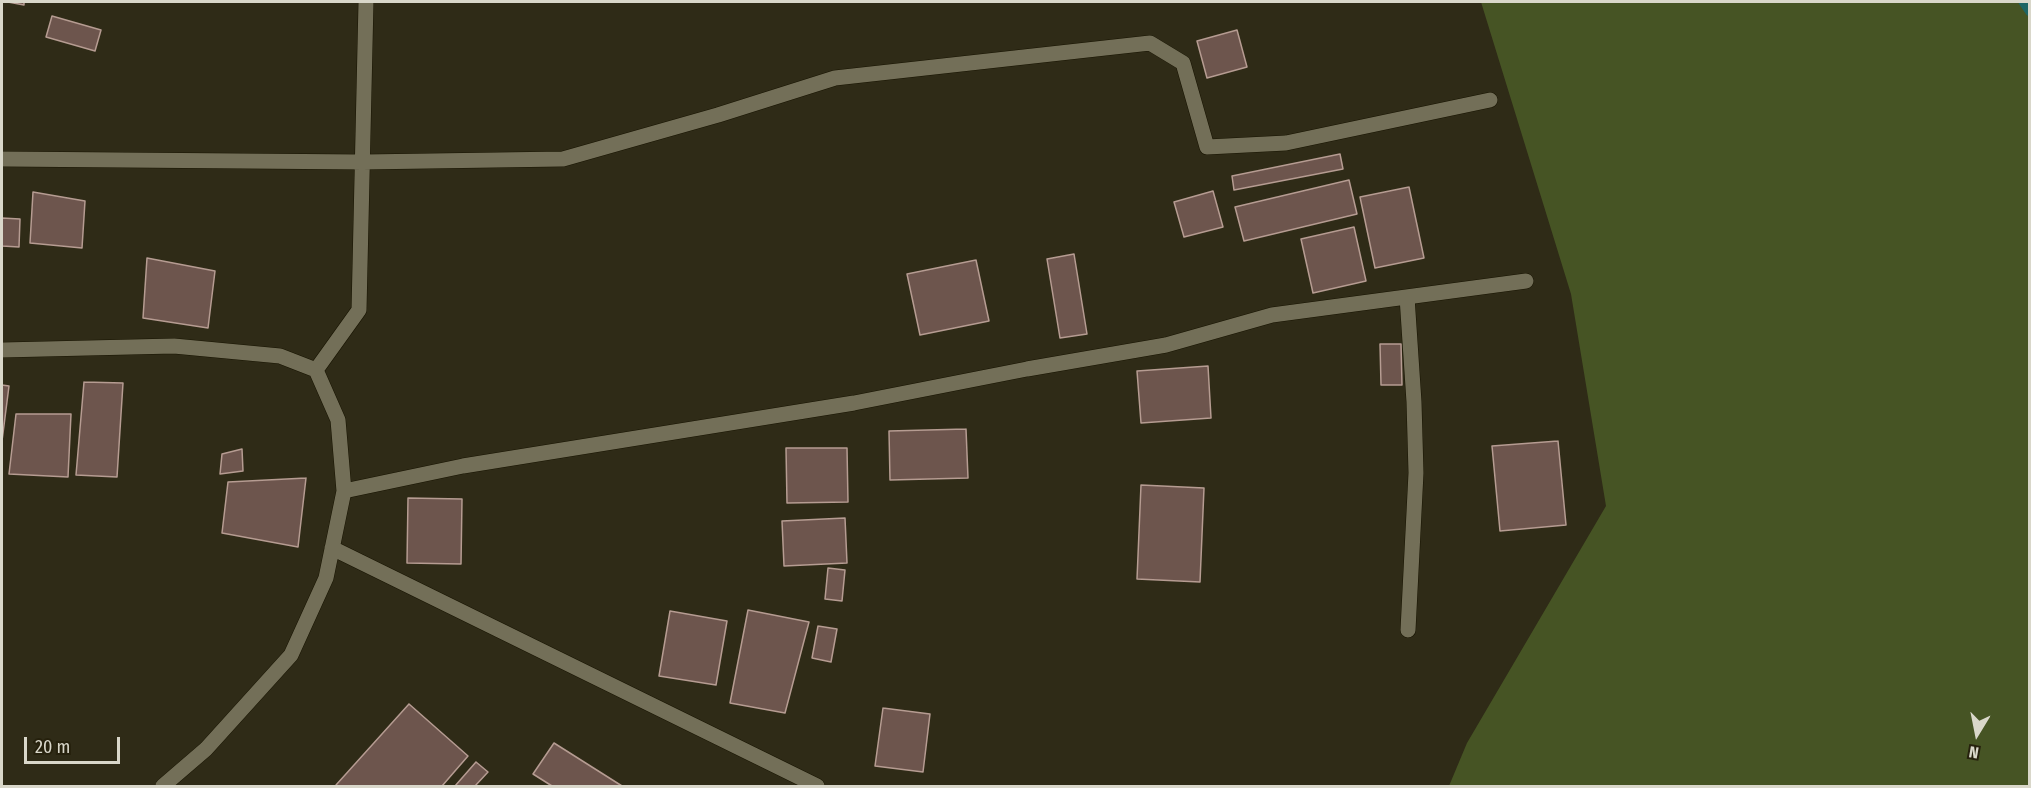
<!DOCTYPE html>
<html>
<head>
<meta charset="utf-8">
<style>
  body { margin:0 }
  #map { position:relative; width:2031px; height:788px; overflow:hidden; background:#2f2b17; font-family:"Fira Sans Condensed",sans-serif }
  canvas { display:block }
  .frame { position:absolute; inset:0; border:3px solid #d9d7ca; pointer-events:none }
  .north { position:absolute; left:1947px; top:704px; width:60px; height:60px; -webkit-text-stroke:4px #26210d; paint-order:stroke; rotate:190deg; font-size:16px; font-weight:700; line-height:24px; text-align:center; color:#d9d7ca }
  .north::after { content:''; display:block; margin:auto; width:21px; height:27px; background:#d9d7ca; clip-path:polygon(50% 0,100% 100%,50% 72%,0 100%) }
  .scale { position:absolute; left:24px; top:737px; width:96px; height:27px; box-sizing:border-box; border:3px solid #d9d7ca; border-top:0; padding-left:8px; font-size:18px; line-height:21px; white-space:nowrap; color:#d9d7ca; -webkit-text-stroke:4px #26210d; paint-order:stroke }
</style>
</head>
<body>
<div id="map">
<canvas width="2031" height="788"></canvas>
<div class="frame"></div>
<div class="north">N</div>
<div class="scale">20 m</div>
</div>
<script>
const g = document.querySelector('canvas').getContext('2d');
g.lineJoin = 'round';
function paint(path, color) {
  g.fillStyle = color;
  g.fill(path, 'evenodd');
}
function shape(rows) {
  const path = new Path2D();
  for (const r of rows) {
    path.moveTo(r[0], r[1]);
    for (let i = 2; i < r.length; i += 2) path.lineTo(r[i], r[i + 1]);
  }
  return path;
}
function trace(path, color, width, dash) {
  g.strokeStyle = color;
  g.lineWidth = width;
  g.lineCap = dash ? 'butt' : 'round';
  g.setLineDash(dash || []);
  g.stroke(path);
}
const green = shape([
  [1481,2,2029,2,2029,786,1449,786,1467,743,1606,506,1571,294]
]);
const stream = shape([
  [2023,2,2030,12]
]);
const building = shape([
  [8,2,24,2,24,5,8,2],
  [52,16,101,30,95,51,46,37,52,16],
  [1237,30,1247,67,1207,78,1197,41,1237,30],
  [1340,154,1343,169,1234,190,1232,176,1340,154],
  [1349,180,1357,214,1244,241,1235,207,1349,180],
  [1409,187,1424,258,1375,268,1360,197,1409,187],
  [1213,191,1223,227,1184,237,1174,202,1213,191],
  [33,192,85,201,82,248,30,243,33,192],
  [2,218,20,219,19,247,2,246,2,218],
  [1354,227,1366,281,1313,293,1301,239,1354,227],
  [1074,254,1087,334,1060,338,1047,259,1074,254],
  [147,258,215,271,208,328,143,318,147,258],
  [976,260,989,321,920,335,907,274,976,260],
  [1380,344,1401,344,1402,385,1381,385,1380,344],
  [1208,366,1211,418,1141,423,1137,371,1208,366],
  [84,382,123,383,117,477,76,475,84,382],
  [2,385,9,386,2,441,2,385],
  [16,414,71,414,68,477,9,474,16,414],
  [966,429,968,478,890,480,889,431,966,429],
  [1558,441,1566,525,1500,531,1492,446,1558,441],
  [786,448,847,448,848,502,787,503,786,448],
  [242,449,243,471,220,474,222,454,242,449],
  [306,478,298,547,222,533,228,482,306,478],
  [1141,485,1204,488,1200,582,1137,579,1141,485],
  [408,498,462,499,461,564,407,563,408,498],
  [845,518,847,563,784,566,782,521,845,518],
  [828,568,845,570,842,601,825,599,828,568],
  [748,610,809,622,785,713,730,703,748,610],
  [670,611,727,621,716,685,659,676,670,611],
  [818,626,837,629,831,662,812,658,818,626],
  [409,704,468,756,442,786,337,786,336,785,409,704],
  [883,708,930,714,923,772,875,766,883,708],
  [554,743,622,786,552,786,533,774,554,743],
  [476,762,488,772,475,786,455,786,476,762]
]);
const street = shape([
  [2,159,363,162,563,159,718,115,835,78,1150,43,1183,63,1207,147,1286,143,1490,100],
  [1407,297,1414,402,1416,473,1408,630],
  [2,350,174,346,280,356,316,370,338,420,344,491,326,578,291,655,206,749,163,786],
  [316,370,359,310,366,2],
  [344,491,463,466,854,403,1027,369,1166,345,1272,315,1526,281],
  [332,548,817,786]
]);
paint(green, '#465424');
trace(stream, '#1e6565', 9);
paint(building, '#6d554d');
trace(building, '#b69c92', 1.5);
trace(street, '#181402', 16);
trace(street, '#736f58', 15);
</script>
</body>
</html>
